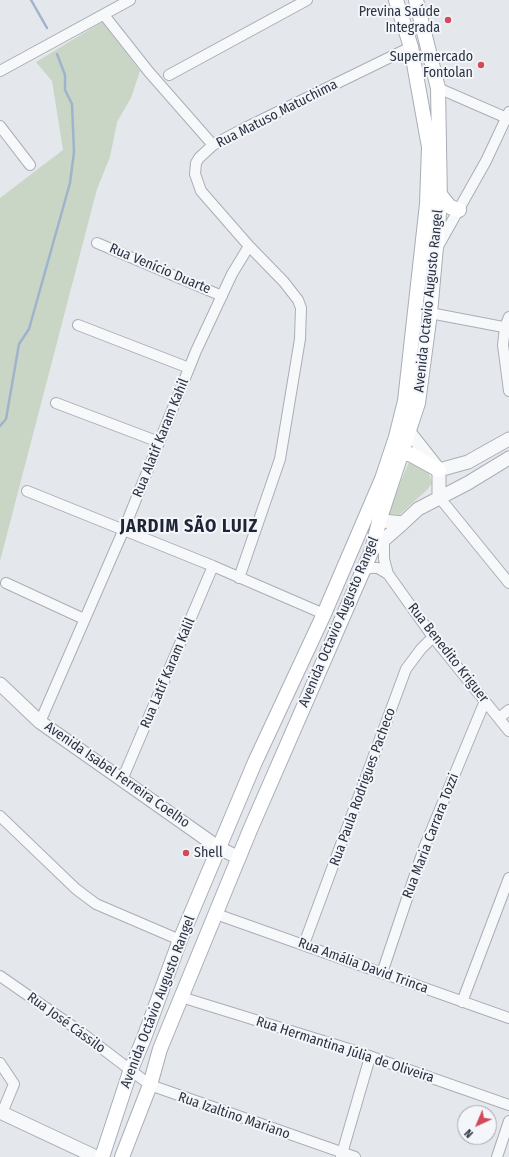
<!DOCTYPE html>
<html>
<head>
<meta charset="utf-8">
<style>
  body { margin:0 }
  #map { position:relative; width:509px; height:1157px; overflow:hidden; background:#e4e7ec; font-family:"Fira Sans Condensed",sans-serif }
  canvas { display:block }
  .north { position:absolute; left:457px; top:1105px; width:40px; height:40px; box-sizing:border-box; background:#f4f6f9; border:1px solid #a4a8b1; border-radius:50%; rotate:224deg; font-size:11px; font-weight:700; line-height:16px; text-align:center; color:#2b3445 }
  .north::after { content:''; display:block; margin:auto; width:14px; height:18px; background:#d1495b; clip-path:polygon(50% 0,100% 100%,50% 72%,0 100%) }
</style>
</head>
<body>
<div id="map">
<canvas width="509" height="1157"></canvas>
<div class="north">N</div>
</div>
<script>
const g = document.querySelector('canvas').getContext('2d');
g.lineJoin = 'round';
function paint(path, color) {
  g.fillStyle = color;
  g.fill(path, 'evenodd');
}
function shape(rows) {
  const path = new Path2D();
  for (const r of rows) {
    path.moveTo(r[0], r[1]);
    for (let i = 2; i < r.length; i += 2) path.lineTo(r[i], r[i + 1]);
  }
  return path;
}
function trace(path, color, width, dash) {
  g.strokeStyle = color;
  g.lineWidth = width;
  g.lineCap = dash ? 'butt' : 'round';
  g.setLineDash(dash || []);
  g.stroke(path);
}
function write(font, color, halo, rows, align = 'center') {
  g.font = font + ' "Fira Sans Condensed",sans-serif';
  g.lineWidth = 4;
  g.setLineDash([]);
  g.textBaseline = 'middle';
  g.strokeStyle = halo;
  g.fillStyle = color;
  for (const [text, x, y, turn = 0] of rows) {
    g.save();
    g.translate(x, y);
    g.rotate((+turn || 0) * Math.PI / 180);
    g.textAlign = isNaN(turn) ? turn : align;
    if (halo) g.strokeText(text, 0, 0);
    g.fillText(text, 0, 0);
    g.restore();
  }
}
const green = shape([
  [102,22,140,71,131,98,117,122,110,157,97,189,0,561,0,198,63,150,52,81,36,62],
  [409,462,428,471,432,483,428,489,399,515,387,514]
]);
const stream = shape([
  [31,0,47,28],
  [0,426,6,419,19,344,29,329,70,183,74,152,72,104,65,90,65,75,57,54]
]);
const minor = shape([
  [104,15,149,72,213,145],
  [0,71,130,0],
  [169,75,307,0],
  [438,88,509,119],
  [0,126,30,165],
  [97,243,222,296],
  [437,248,486,161,509,112],
  [430,313,509,328],
  [509,317,505,327,503,345,509,391],
  [78,325,189,368],
  [56,403,159,442],
  [27,491,213,566,324,614],
  [439,497,509,583],
  [363,570,371,568,378,568,388,574,384,559,384,541],
  [388,574,433,637,509,731],
  [239,578,280,459,300,339,301,308,298,300,284,282,249,246,201,191,195,174,196,163,199,158,213,145,243,129,411,47],
  [6,583,84,619],
  [499,718,509,710],
  [40,722,124,529,196,351,232,274,249,246],
  [122,780,213,566],
  [0,816,76,889,96,904,180,940],
  [216,914,509,1018],
  [304,944,406,669,421,649,433,637],
  [382,973,424,848,485,701],
  [0,976,78,1030,150,1085,355,1157],
  [181,997,349,1049,509,1105],
  [462,1002,509,878],
  [0,1063,14,1084,2,1113],
  [341,1157,370,1057],
  [497,1157,509,1121]
]);
const tertiary = shape([
  [409,432,439,470,468,462,509,439],
  [439,470,439,497],
  [380,518,383,521,403,523,418,509,468,483,509,458],
  [372,550,403,523],
  [0,684,40,722,219,848,239,858],
  [0,1112,96,1157]
]);
const secondary = shape([
  [438,192,450,207,459,210],
  [394,458,402,454,410,454,439,470],
  [102,1157,130,1072,144,1038,180,940,255,762,324,614,382,479,396,437,405,401,427,204,429,147,411,47,396,0],
  [122,1157,150,1085,160,1049,250,830,372,550,380,518,418,403,430,313,440,202,438,88,416,0]
]);
const markers = [
  [448,20,4,"#d1495b"],
  [481,65,4,"#d1495b"],
  [186,853,4,"#d1495b"]
];
const poiNames = [
  ["Previna Saúde",440,12],
  ["Integrada",440,28],
  ["Supermercado",473,57],
  ["Fontolan",473,73],
  ["Shell",194,853,"left"]
];
const streetNames = [
  ["Rua Matuso Matuchima",277,114,-27],
  ["Rua Venício Duarte",160,269,23],
  ["Avenida Octavio Augusto Rangel",429,301,-84],
  ["Rua Alatif Karam Kahil",161,438,-68],
  ["Avenida Octavio Augusto Rangel",339,622,-67],
  ["Rua Benedito Kriguer",448,653,52],
  ["Rua Latif Karam Kalil",168,673,-67],
  ["Avenida Isabel Ferreira Coelho",117,775,35],
  ["Rua Paula Rodrigues Pacheco",363,787,-70],
  ["Rua Maria Carrara Tozzi",431,836,-69],
  ["Rua Amália David Trinca",363,966,20],
  ["Avenida Octávio Augusto Rangel",158,1002,-69],
  ["Rua José Cássilo",66,1023,36],
  ["Rua Hermantina Júlia de Oliveira",345,1050,18],
  ["Rua Izaltino Mariano",234,1116,19]
];
const districtNames = [
  ["JARDIM SÃO LUIZ",189,527]
];
paint(green, '#c9d6c5');
trace(stream, '#9fb4cc', 2.5);
trace(minor, '#a9aeb7', 12);
trace(tertiary, '#a9aeb7', 15);
trace(secondary, '#a9aeb7', 16);
trace(minor, '#f7f8fa', 10);
trace(tertiary, '#f7f8fa', 13);
trace(secondary, '#fff', 14);
for (const [x, y, r, color] of markers) {
  const dot = new Path2D();
  dot.arc(x, y, r, 0, 2 * Math.PI);
  g.fillStyle = color;
  g.fill(dot);
  trace(dot, '#f4f6f9', 1.5);
}
write('14px', '#2b3445', '#f4f6f9', poiNames, 'right');
write('14px', '#2b3445', '#f4f6f9', streetNames);
g.letterSpacing = '1px';
write('bold 18px', '#1d2536', '#f4f6f9', districtNames);
g.letterSpacing = '0px';
</script>
</body>
</html>
